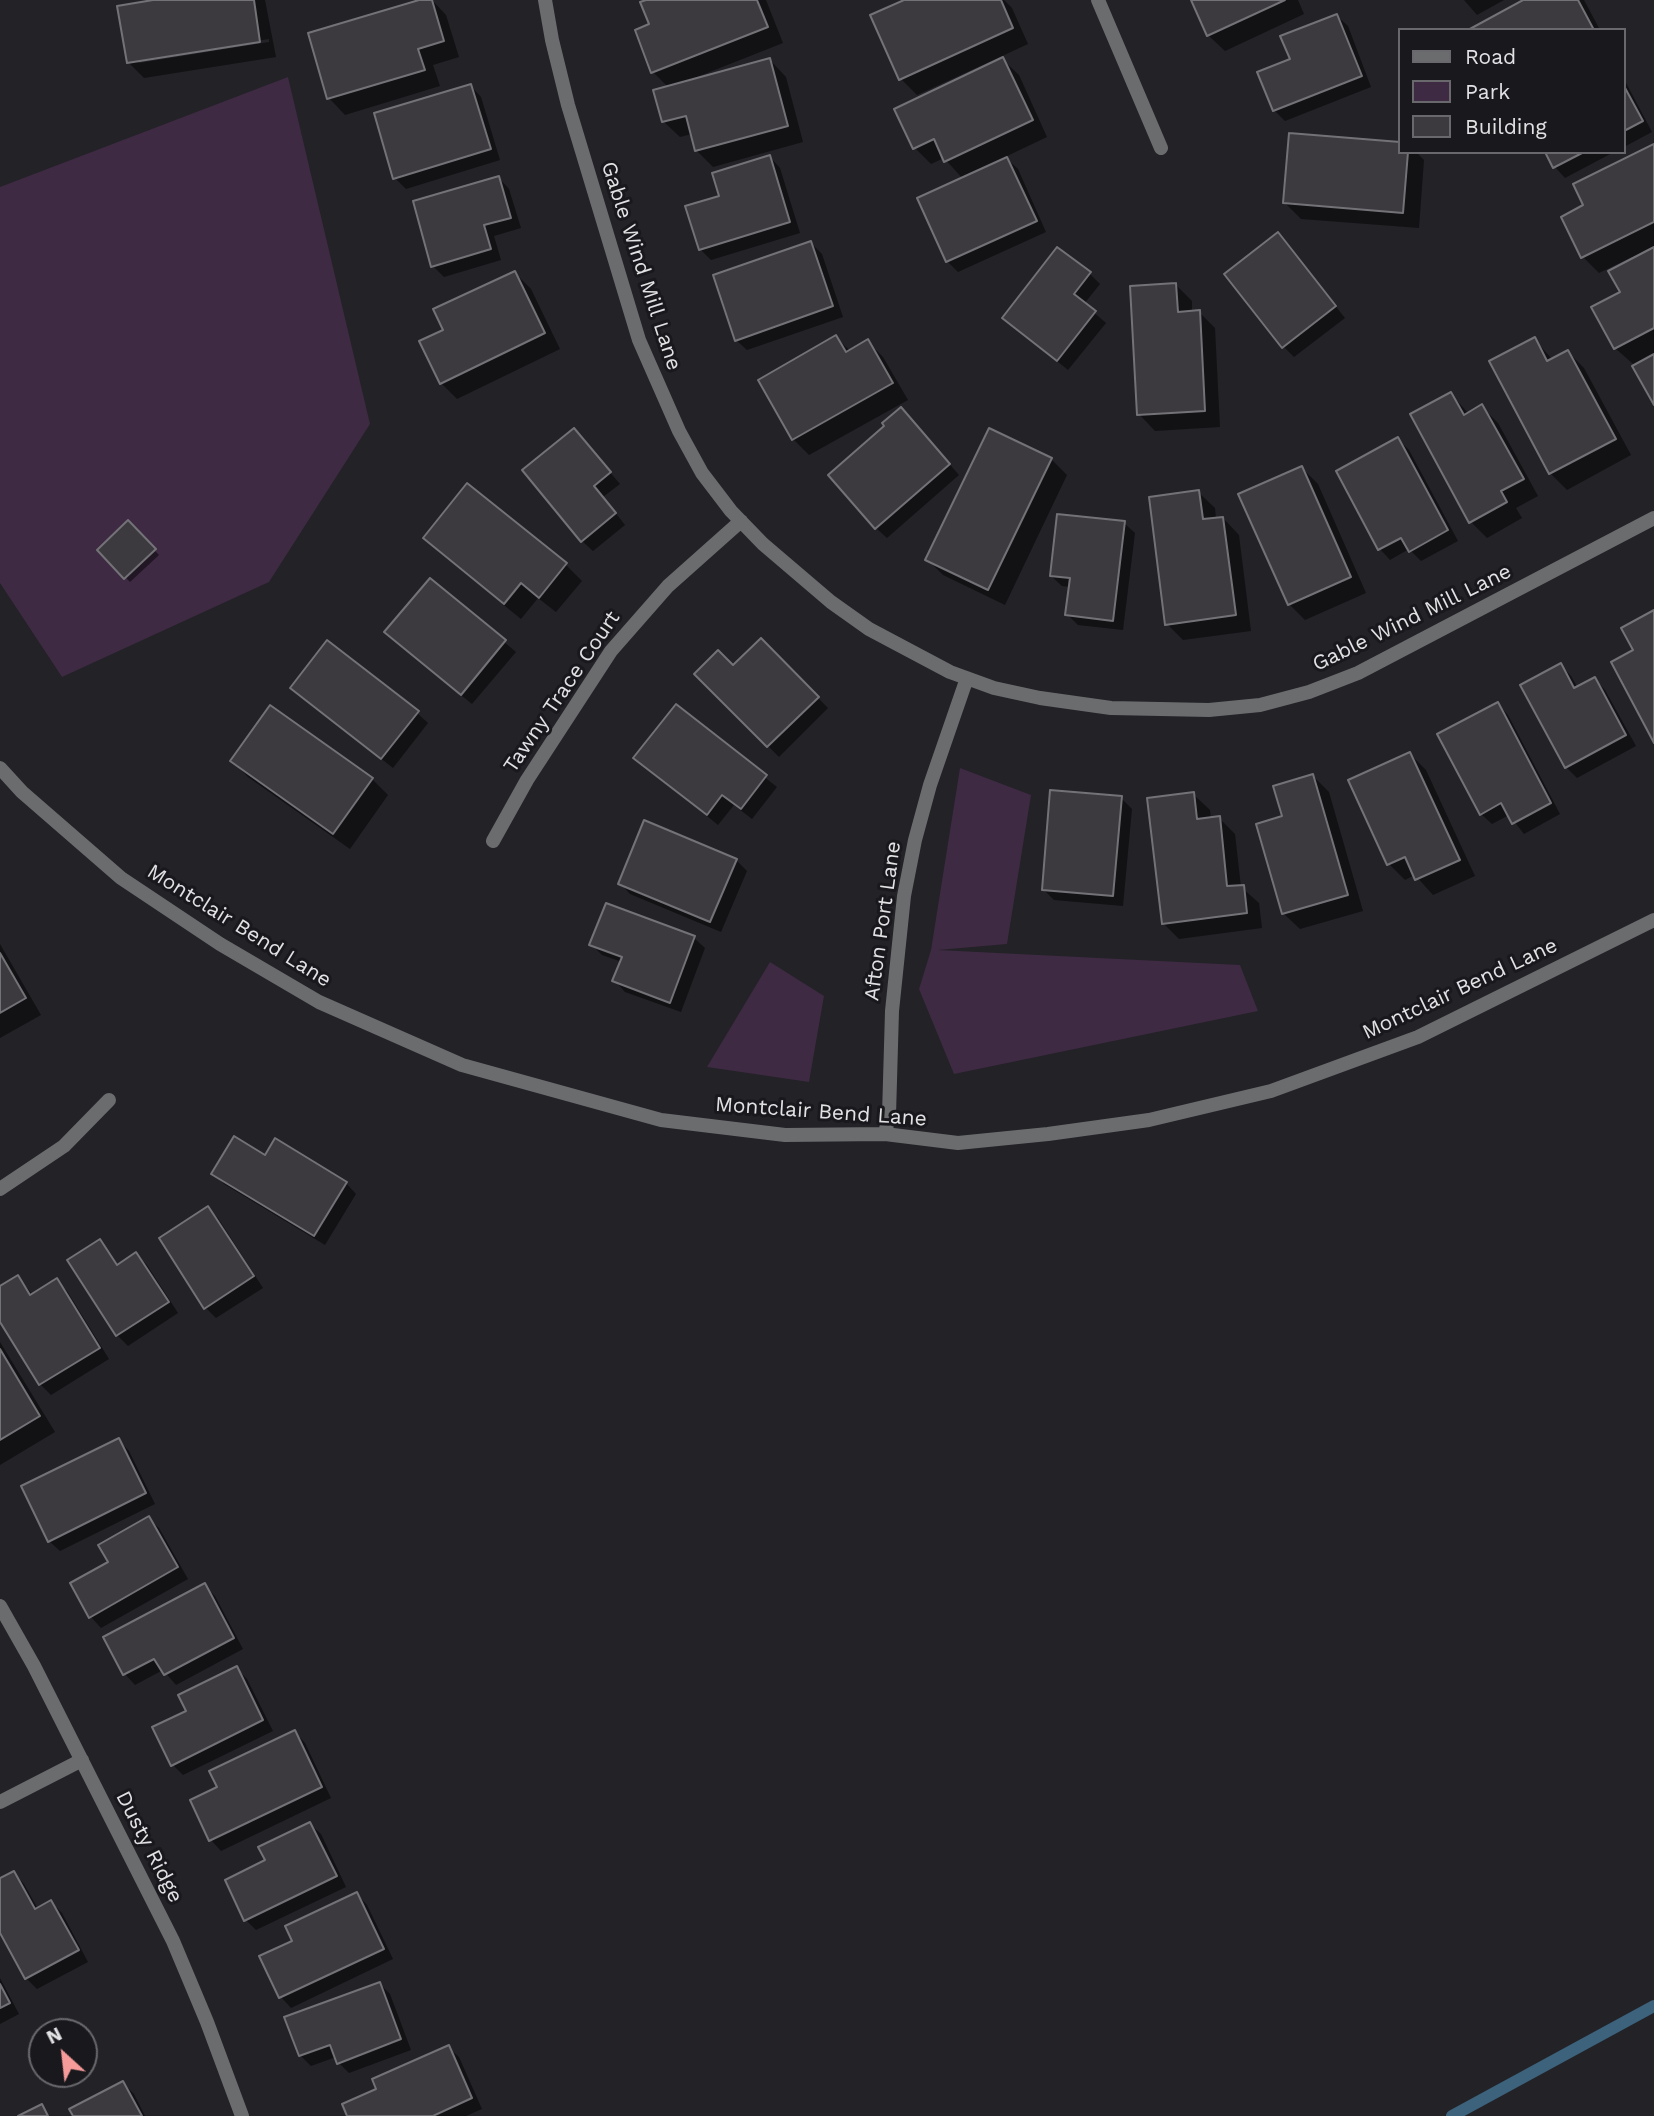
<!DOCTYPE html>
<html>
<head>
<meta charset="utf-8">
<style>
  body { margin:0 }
  #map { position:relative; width:1654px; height:2116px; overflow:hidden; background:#222227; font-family:"Work Sans",sans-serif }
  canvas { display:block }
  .legend { position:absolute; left:1398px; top:28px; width:228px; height:126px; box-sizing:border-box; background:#19191d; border:2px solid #69696d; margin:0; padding:9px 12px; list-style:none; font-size:21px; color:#e2e2e5 }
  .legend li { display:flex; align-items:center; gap:14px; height:35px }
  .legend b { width:35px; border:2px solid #69696d }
  .north { position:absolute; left:28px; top:2018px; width:70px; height:70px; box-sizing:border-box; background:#19191d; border:2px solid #69696d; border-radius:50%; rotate:333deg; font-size:19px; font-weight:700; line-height:28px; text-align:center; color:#e2e2e5 }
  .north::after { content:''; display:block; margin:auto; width:24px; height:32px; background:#f59b9a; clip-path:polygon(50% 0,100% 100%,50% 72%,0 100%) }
</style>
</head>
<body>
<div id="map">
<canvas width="1654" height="2116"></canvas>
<ul class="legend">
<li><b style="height:9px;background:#6b6c6e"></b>Road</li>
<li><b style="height:19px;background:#3e2a42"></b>Park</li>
<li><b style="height:19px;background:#3c3a3f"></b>Building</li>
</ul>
<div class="north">N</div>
</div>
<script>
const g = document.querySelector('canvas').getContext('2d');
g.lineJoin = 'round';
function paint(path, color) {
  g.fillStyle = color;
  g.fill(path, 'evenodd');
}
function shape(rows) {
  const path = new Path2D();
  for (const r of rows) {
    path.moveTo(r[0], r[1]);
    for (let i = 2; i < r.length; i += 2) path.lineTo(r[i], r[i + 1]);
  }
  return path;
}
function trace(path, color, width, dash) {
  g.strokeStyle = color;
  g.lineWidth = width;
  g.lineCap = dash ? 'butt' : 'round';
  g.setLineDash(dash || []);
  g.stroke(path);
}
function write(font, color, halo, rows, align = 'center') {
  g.font = font + ' "Work Sans",sans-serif';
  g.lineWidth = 6;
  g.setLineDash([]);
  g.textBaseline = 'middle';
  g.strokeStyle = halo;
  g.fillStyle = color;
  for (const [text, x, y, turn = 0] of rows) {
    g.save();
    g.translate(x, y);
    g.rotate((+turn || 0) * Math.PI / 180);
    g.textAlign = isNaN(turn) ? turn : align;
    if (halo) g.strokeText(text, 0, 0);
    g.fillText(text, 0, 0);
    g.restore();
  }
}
const green = shape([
  [288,77,370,424,269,582,62,677,0,583,0,187],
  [960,768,1031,795,1007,944,938,950,1240,965,1258,1011,954,1074,919,989,931,950],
  [770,962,824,996,809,1082,707,1067]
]);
const shadow = shape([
  [163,0,265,0,276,57,144,78,128,62],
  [269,39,269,42,139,63,139,59],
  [425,0,432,0,446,15,459,57,433,65,440,86,345,115,329,98,310,34],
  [651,0,766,0,783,43,692,79,693,81,770,60,786,77,803,142,713,167,697,151,692,134,680,137,663,121,669,88,653,72],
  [908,0,1004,0,1012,8,1028,44,1000,57,1019,75,1047,137,1005,157,1018,169,1046,232,958,272,947,261,919,199,963,179,944,158,931,164,915,148,1001,60,1000,57,917,95,901,79],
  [1192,0,1298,0,1304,14,1225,51,1208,35],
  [1464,0,1504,0,1477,15],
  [1527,0,1584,0,1600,30,1472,30],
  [1337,16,1348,26,1371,87,1285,121,1274,110,1292,60],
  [1624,79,1652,132,1624,147],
  [471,86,481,97,500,160,406,189,395,178],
  [1290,135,1400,143,1400,152,1416,152,1424,160,1419,228,1301,219,1285,203],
  [1654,146,1654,402,1633,364,1615,348,1594,308,1622,292,1633,260,1632,257,1599,273,1583,257,1586,206],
  [1547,152,1614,152,1565,178,1555,167],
  [770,157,780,168,800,233,711,260,700,249,721,197],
  [499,178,509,189,521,228,494,236,501,260,444,277,433,266],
  [1278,234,1345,318,1294,357,1283,346],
  [811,243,822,254,843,317,747,350,736,340],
  [515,273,531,289,560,349,457,399,441,383,445,330],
  [1090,274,1100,284,1084,304,1106,323,1068,370,1004,318],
  [1176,285,1192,301,1192,313,1199,312,1215,328,1220,427,1155,431,1139,414],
  [836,337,850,351,867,341,883,357,908,400,809,455,793,439],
  [1534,339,1553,360,1568,352,1584,368,1631,455,1567,490,1550,473,1492,362],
  [1451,394,1469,414,1482,407,1498,423,1538,496,1516,508,1522,518,1487,538,1471,522],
  [911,420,959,475,887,538,876,528],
  [574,430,620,484,603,497,625,525,593,551,582,541],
  [1398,439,1409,450,1458,541,1421,561,1409,549,1390,560,1380,549],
  [1051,459,1067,475,1005,605,943,575,927,559],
  [1302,468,1318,484,1366,593,1305,620,1289,604],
  [467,485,566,565,582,581,556,612,538,598,521,619,441,554,425,538],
  [1198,492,1215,508,1216,519,1223,518,1239,535,1251,631,1183,640,1167,624],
  [128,523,159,555,130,582,100,550],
  [1124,523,1135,533,1123,630,1078,625,1067,614,1070,587,1062,586,1051,576],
  [430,580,516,652,472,704,397,643],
  [761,640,828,708,779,757,697,674,733,668],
  [1561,665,1571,676,1578,688,1595,679,1605,690,1636,746,1577,778,1566,767],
  [292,688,417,713,428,723,393,768],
  [1498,704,1508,715,1560,814,1524,834,1509,815,1492,824,1481,814],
  [676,707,777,787,752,819,734,805,718,825,636,758],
  [1410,754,1426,770,1475,876,1433,895,1415,875,1405,880,1389,864],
  [232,761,372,779,388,795,350,849,248,777],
  [1313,776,1329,792,1363,911,1300,929,1283,913,1284,817],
  [1193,794,1210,810,1211,819,1219,818,1235,834,1241,887,1259,903,1262,928,1179,939,1163,923],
  [1121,798,1132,809,1123,906,1054,900,1044,890],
  [736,860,747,871,721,932,630,894,620,883],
  [694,938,705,948,681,1012,625,992,615,981,622,962,602,955,591,944],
  [0,944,41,1015,0,1038],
  [265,1157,346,1183,356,1194,325,1245,224,1184,213,1173],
  [208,1208,218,1218,263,1288,216,1318,206,1308],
  [99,1241,119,1266,136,1254,147,1265,178,1313,128,1346,117,1335],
  [18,1277,33,1295,56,1280,67,1291,109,1359,51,1395,40,1384,0,1318,0,1288],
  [0,1342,55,1432,0,1465],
  [119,1440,129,1451,155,1504,60,1551,49,1541],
  [148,1518,159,1528,188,1579,101,1628,91,1617,72,1584,110,1562],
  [204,1585,215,1596,243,1649,176,1685,163,1670,135,1685,125,1674,105,1638],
  [236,1668,247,1679,273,1731,183,1775,173,1765,189,1712],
  [295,1732,305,1743,331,1798,221,1851,211,1840,192,1801,219,1788],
  [310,1824,321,1834,346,1887,256,1930,246,1920,267,1861],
  [14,1873,24,1884,38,1909,51,1902,62,1913,88,1962,37,1989,26,1978,0,1929,0,1880],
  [357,1894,367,1905,393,1959,291,2008,281,1997],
  [0,1978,19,2014,0,2024],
  [380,1984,390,1994,411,2050,349,2073,339,2063,336,2057,311,2066,300,2055],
  [448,2047,459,2057,482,2109,466,2116,349,2116,378,2089],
  [123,2083,134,2094,145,2116,75,2116]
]);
const stream = shape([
  [1452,2116,1654,2006]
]);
const building = shape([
  [153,0,254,0,260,42,127,63,117,6,153,0],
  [419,0,432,0,444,41,418,49,425,70,327,99,308,33,419,0],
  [646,0,757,0,768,27,651,73,635,30,649,24,640,2,646,0],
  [904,0,1001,0,1013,28,899,80,870,15,904,0],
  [1191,0,1285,0,1207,36,1191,0],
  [1523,0,1578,0,1594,30,1468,30,1523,0],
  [1337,14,1362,76,1273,111,1257,72,1290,59,1280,36,1337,14],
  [1003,57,1033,120,944,162,934,139,913,149,894,109,1003,57],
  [770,58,788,126,695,151,686,116,662,122,653,90,770,58],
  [471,84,491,149,393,179,374,113,471,84],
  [1624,86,1643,121,1624,131,1624,86],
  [1289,133,1400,142,1400,152,1408,152,1403,213,1283,203,1289,133],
  [1654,144,1654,222,1581,258,1561,217,1583,205,1573,184,1654,144],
  [1545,152,1584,152,1553,168,1545,152],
  [770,155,790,222,699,250,685,206,719,196,712,173,770,155],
  [1007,157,1037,221,946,262,917,198,1007,157],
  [499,176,511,218,484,225,491,249,431,267,413,201,499,176],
  [1278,232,1336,306,1282,348,1224,274,1278,232],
  [811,241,833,306,735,341,713,275,811,241],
  [1057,247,1091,272,1074,294,1096,311,1057,361,1002,318,1057,247],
  [1654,247,1654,328,1614,349,1591,307,1620,292,1608,271,1654,247],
  [515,271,545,333,440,384,419,341,443,330,433,309,515,271],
  [1176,283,1178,312,1200,310,1205,411,1137,415,1130,286,1176,283],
  [836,335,846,352,868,339,893,383,792,440,758,380,836,335],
  [1535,337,1547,361,1568,350,1616,439,1549,474,1489,361,1535,337],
  [1654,354,1654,405,1632,366,1654,354],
  [1451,392,1464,415,1482,404,1524,479,1501,491,1507,502,1469,523,1410,414,1451,392],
  [901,407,950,464,875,529,828,475,884,426,882,423,901,407],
  [574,428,611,472,594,486,616,513,581,542,522,470,574,428],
  [989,428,1052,458,988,590,925,560,989,428],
  [1398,437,1448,530,1409,552,1401,538,1378,550,1336,471,1398,437],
  [1302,466,1351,577,1288,605,1238,494,1302,466],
  [467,483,567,563,539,598,521,583,504,604,423,538,467,483],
  [1199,490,1203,519,1223,517,1236,615,1165,625,1149,497,1199,490],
  [1057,514,1125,521,1113,621,1065,615,1070,578,1050,576,1057,514],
  [128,520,156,549,124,579,97,550,128,520],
  [430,578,506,640,461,695,384,632,430,578],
  [1654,610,1654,743,1611,662,1633,650,1621,628,1654,610],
  [761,638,819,697,767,747,694,674,718,650,733,665,761,638],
  [327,640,419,711,381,759,290,688,327,640],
  [1561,663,1574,688,1595,677,1626,735,1565,768,1520,685,1561,663],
  [1498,702,1551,803,1512,824,1501,803,1480,815,1437,734,1498,702],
  [676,704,767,775,741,809,722,795,707,815,633,758,676,704],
  [270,705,373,778,333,834,230,761,270,705],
  [1410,752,1460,860,1415,880,1405,857,1387,865,1348,780,1410,752],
  [1313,774,1348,895,1282,914,1256,824,1282,816,1273,786,1313,774],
  [1050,790,1122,796,1113,896,1042,890,1050,790],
  [1194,792,1197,819,1220,816,1227,886,1244,885,1247,913,1162,924,1147,798,1194,792],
  [644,820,737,859,710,922,618,884,644,820],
  [606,903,695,936,670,1003,612,981,622,957,589,945,606,903],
  [0,953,26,998,0,1013,0,953],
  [234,1136,265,1155,275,1138,347,1182,314,1236,211,1174,234,1136],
  [208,1206,254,1276,204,1309,159,1238,208,1206],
  [100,1239,117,1265,136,1252,169,1302,116,1336,67,1260,100,1239],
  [18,1275,30,1295,57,1278,100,1348,39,1385,0,1322,0,1286,18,1275],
  [0,1349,40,1416,0,1440,0,1349],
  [119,1438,146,1493,48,1542,21,1486,119,1438],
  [149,1516,178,1567,89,1618,70,1583,108,1562,98,1545,149,1516],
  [205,1583,234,1638,164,1675,154,1659,123,1675,103,1637,205,1583],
  [237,1666,263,1720,171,1766,152,1727,186,1711,178,1695,237,1666],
  [295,1730,322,1787,209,1841,190,1800,217,1787,209,1771,295,1730],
  [310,1822,337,1876,244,1921,225,1880,265,1860,258,1847,310,1822],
  [14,1871,35,1909,51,1900,79,1950,25,1979,0,1933,0,1878,14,1871],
  [357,1892,384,1949,279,1998,259,1956,292,1941,285,1926,357,1892],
  [380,1982,401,2039,337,2064,330,2045,299,2056,284,2017,380,1982],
  [0,1984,10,2003,0,2008,0,1984],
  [449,2045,472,2098,433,2116,347,2116,342,2104,376,2089,372,2079,449,2045],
  [123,2081,142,2116,73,2116,69,2109,123,2081],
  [42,2104,48,2116,18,2116,42,2104]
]);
const minor = shape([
  [545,0,552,40,568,105,639,340,679,431,702,473,731,511,763,544,831,602,869,629,950,672,994,688,1040,698,1111,708,1209,710,1260,705,1309,692,1358,673,1654,518],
  [1098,0,1161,148],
  [0,768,22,792,121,878,220,944,319,1002,462,1065,661,1120,785,1135,885,1134,958,1143,1048,1134,1149,1120,1271,1091,1418,1037,1654,920],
  [493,841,527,780,611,651,668,586,741,521],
  [885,1134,889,1115,892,1011,904,896,915,840,930,785,967,678],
  [0,1189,64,1146,109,1100],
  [0,1606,34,1666,173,1941,207,2022,242,2116],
  [0,1802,82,1760]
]);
const streetNames = [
  ["Gable Wind Mill Lane",641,266,72],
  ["Gable Wind Mill Lane",1412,618,-26],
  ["Tawny Trace Court",562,692,-56],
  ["Afton Port Lane",883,921,-82],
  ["Montclair Bend Lane",239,926,32],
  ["Montclair Bend Lane",1460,989,-25],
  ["Montclair Bend Lane",821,1112,4],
  ["Dusty Ridge",149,1847,63]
];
paint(green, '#3e2a42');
paint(shadow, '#0007');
trace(stream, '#3c627c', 12);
paint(building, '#3c3a3f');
trace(building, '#737277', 2);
trace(minor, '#6b6c6e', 14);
write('21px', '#e2e2e5', '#19191d', streetNames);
</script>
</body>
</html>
